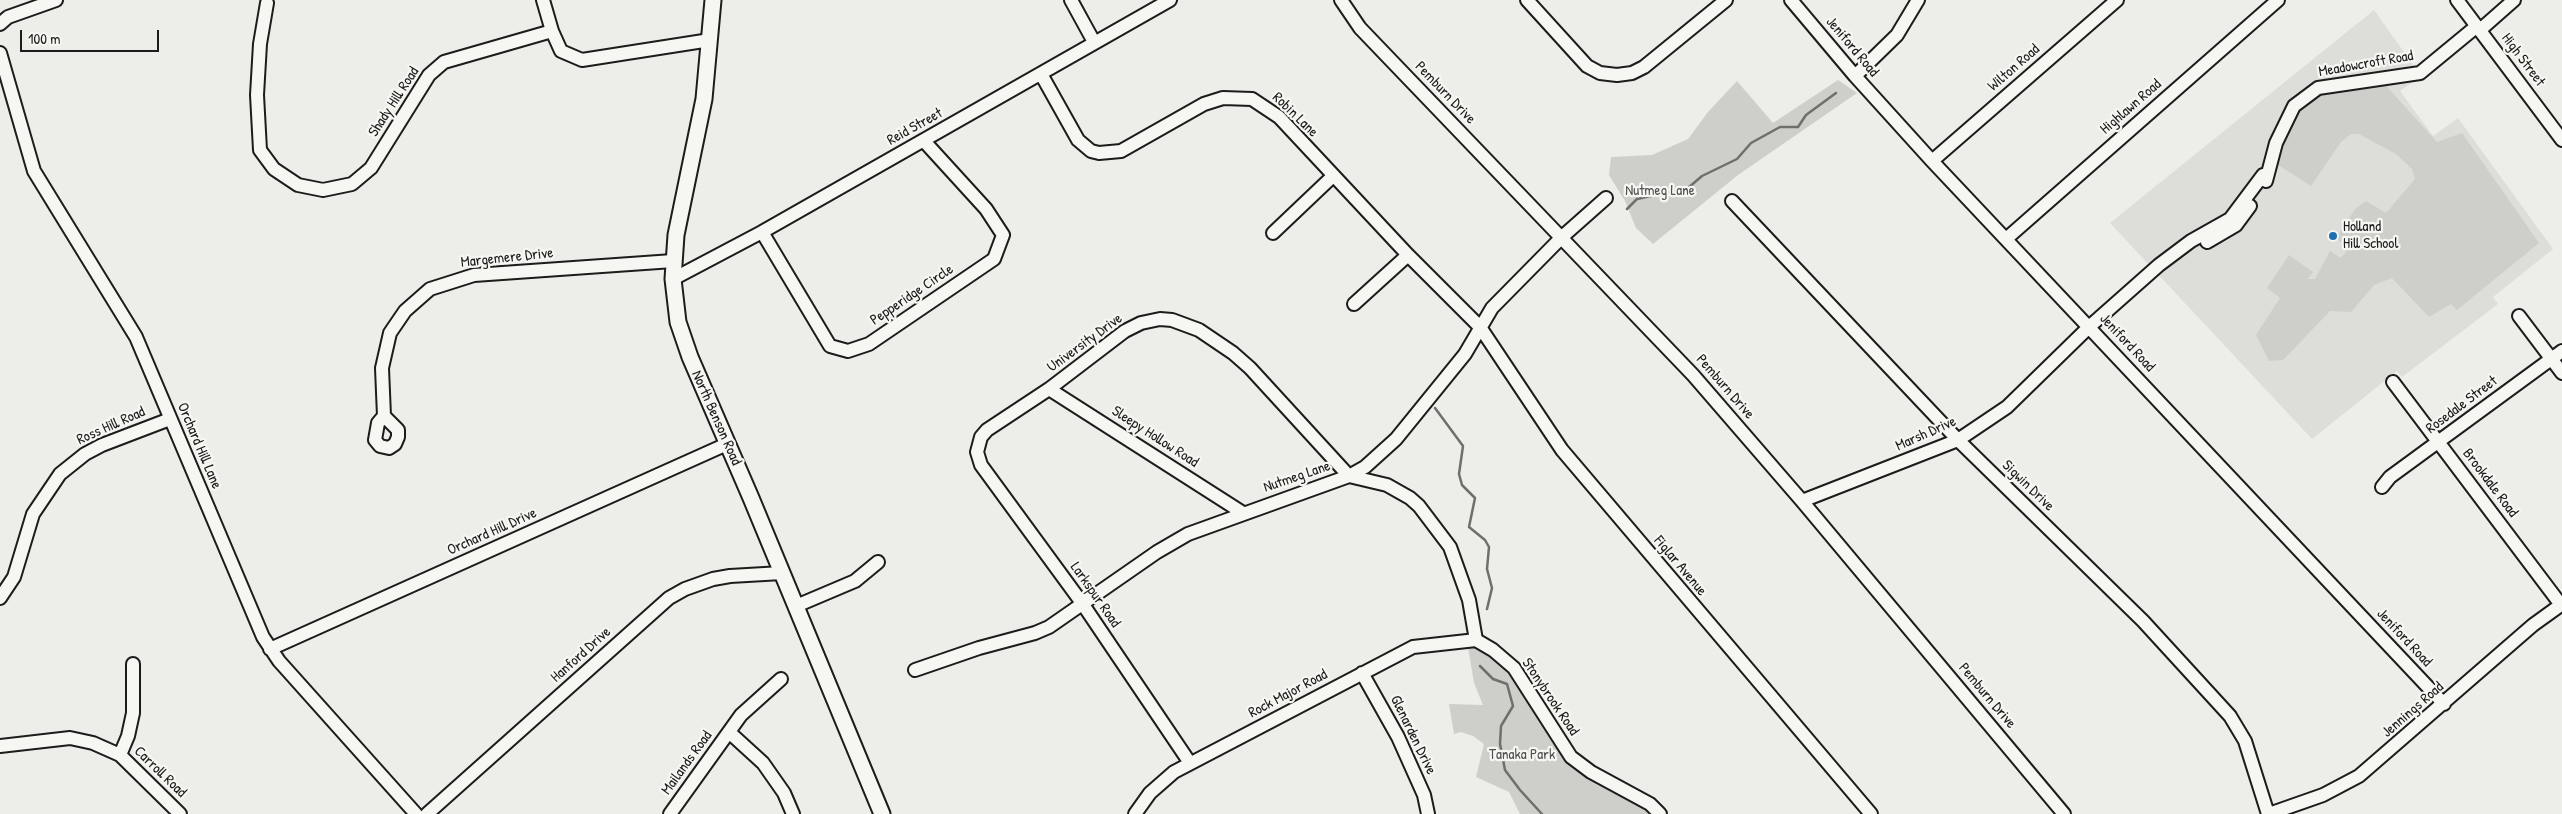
<!DOCTYPE html>
<html>
<head>
<meta charset="utf-8">
<style>
  body { margin:0 }
  #map { position:relative; width:2562px; height:814px; overflow:hidden; background:#edede9; font-family:"Patrick Hand",sans-serif }
  canvas { display:block }
  .scale { position:absolute; left:20px; top:30px; width:139px; height:22px; box-sizing:border-box; border:2px solid #1c1c1c; border-top:0; padding-left:6px; font-size:15px; line-height:18px; white-space:nowrap; color:#1c1c1c; -webkit-text-stroke:4px #f6f6f2; paint-order:stroke }
</style>
</head>
<body>
<div id="map">
<canvas width="2562" height="814"></canvas>
<div class="scale">100 m</div>
</div>
<script>
const g = document.querySelector('canvas').getContext('2d');
g.lineJoin = 'round';
function paint(path, color) {
  g.fillStyle = color;
  g.fill(path, 'evenodd');
}
function shape(rows) {
  const path = new Path2D();
  for (const r of rows) {
    path.moveTo(r[0], r[1]);
    for (let i = 2; i < r.length; i += 2) path.lineTo(r[i], r[i + 1]);
  }
  return path;
}
function trace(path, color, width, dash) {
  g.strokeStyle = color;
  g.lineWidth = width;
  g.lineCap = dash ? 'butt' : 'round';
  g.setLineDash(dash || []);
  g.stroke(path);
}
function write(font, color, halo, rows, align = 'center') {
  g.font = font + ' "Patrick Hand",sans-serif';
  g.lineWidth = 4.5;
  g.setLineDash([]);
  g.textBaseline = 'middle';
  g.strokeStyle = halo;
  g.fillStyle = color;
  for (const [text, x, y, turn = 0] of rows) {
    g.save();
    g.translate(x, y);
    g.rotate((+turn || 0) * Math.PI / 180);
    g.textAlign = isNaN(turn) ? turn : align;
    if (halo) g.strokeText(text, 0, 0);
    g.fillText(text, 0, 0);
    g.restore();
  }
}
const built = shape([
  [2374,10,2421,76,2400,91,2433,136,2458,118,2553,249,2493,297,2498,304,2402,377,2397,371,2312,439,2110,223]
]);
const green = shape([
  [2380,79,2437,142,2462,133,2539,243,2457,310,2451,304,2429,317,2392,278,2374,285,2351,312,2330,311,2283,360,2269,361,2256,335,2280,298,2267,288,2289,255,2313,272,2308,279,2315,279,2330,251,2341,258,2349,248,2338,240,2338,235,2355,209,2366,201,2386,213,2415,179,2412,169,2396,154,2359,134,2351,134,2341,142,2311,186,2272,161,2281,131,2318,88],
  [1838,80,1857,93,1738,175,1653,244,1636,228,1625,201,1609,175,1611,157,1652,155,1688,139,1708,112,1737,81,1773,123],
  [1467,641,1478,642,1510,669,1562,749,1569,765,1651,808,1656,814,1520,814,1509,792,1476,777,1484,744,1473,736,1461,732,1454,734,1449,704,1483,705,1474,683]
]);
const stream = shape([
  [1627,209,1637,199,1688,188,1702,176,1737,159,1751,143,1780,127,1798,127,1806,115,1836,93],
  [1435,408,1463,446,1459,474,1462,485,1475,498,1469,527,1485,540,1489,547,1487,569,1492,588,1487,609],
  [1480,666,1493,679,1507,684,1513,706,1501,726,1500,744,1505,770,1520,790,1542,814]
]);
const minor = shape([
  [543,0,552,31],
  [1071,0,1094,42],
  [1341,0,1360,28,1693,375,1802,501,2064,814],
  [1527,0,1587,66,1600,73,1617,75,1632,73,1644,67,1726,0],
  [1791,0,1855,76,1932,161,2444,704],
  [2457,0,2562,140],
  [267,3,260,44,257,95,260,150,274,169,298,185,323,190,352,184,371,168,429,75,444,62,552,31,561,51,582,60,710,40],
  [0,24,8,17,56,0],
  [2480,30,2514,0],
  [0,53,34,171,136,337,263,637,279,661,416,814],
  [1041,74,1078,140,1091,151,1099,153,1121,151,1204,104,1223,98,1252,99,1279,117,1408,255,1480,327,1562,450,1871,814],
  [1855,76,1897,35,1918,0],
  [1932,161,2117,0],
  [2266,181,2276,143,2294,106,2318,88,2420,73,2477,26],
  [1732,201,1958,440,2143,621,2230,716,2245,741,2268,814],
  [762,232,830,346,848,351,869,344,994,259,1003,235,986,209,924,141],
  [1273,233,1333,176],
  [2006,239,2278,0],
  [2207,242,2236,225,2250,206],
  [673,279,762,232,1170,0],
  [1354,304,1408,255],
  [2519,316,2562,373],
  [2393,382,2561,605],
  [1049,389,1243,513],
  [384,416,378,423,375,440,380,446,389,448,395,444,398,437,398,430,384,416,382,368,390,333,405,311,430,289,474,275,673,261],
  [2382,487,2390,477,2562,351],
  [1802,501,1958,440,2007,407,2089,327,2159,265,2191,241,2230,219,2263,175,2267,174],
  [0,598,14,577,33,514,60,474,85,454,102,445,170,419],
  [796,606,855,581,878,562],
  [270,649,727,444],
  [915,670,979,648,1035,633,1049,627,1157,552,1188,534,1349,476,1365,467,1396,439,1465,354,1492,308,1562,237,1606,198],
  [1362,673,1398,737,1424,795,1428,814],
  [729,732,763,763,784,793,793,814],
  [0,746,70,738,93,743,120,755,180,814],
  [120,755,128,736,133,713,133,664],
  [1190,763,1082,603,981,465,977,452,981,437,987,430,1049,389,1125,331,1141,323,1160,319,1172,320,1199,330,1233,353,1250,368,1349,476,1387,485,1410,498,1419,506,1450,547,1469,600,1476,640,1493,650,1514,668,1571,757,1591,772,1650,804,1660,814],
  [427,814,669,598,685,589,713,579,730,576,782,573],
  [670,814,741,715,781,679],
  [1135,814,1150,793,1174,772,1413,647,1476,640],
  [2269,814,2323,795,2359,776,2533,625,2562,604]
]);
const major = shape([
  [713,0,704,99,676,235,673,279,678,322,690,357,751,498,882,814]
]);
const markers = [
  [2333,236,5,"#1f6fb2"]
];
const streetNames = [
  ["Jeniford Road",1852,47,50],
  ["High Street",2523,60,53],
  ["Meadowcroft Road",2366,64,-10],
  ["Wilton Road",2014,68,-41],
  ["Pemburn Drive",1445,93,46],
  ["Shady Hill Road",394,102,-57],
  ["Highlawn Road",2131,107,-41],
  ["Robin Lane",1295,115,44],
  ["Reid Street",915,127,-29],
  ["Margemere Drive",507,258,-6],
  ["Pepperidge Circle",912,295,-34],
  ["University Drive",1085,343,-36],
  ["Jeniford Road",2127,343,47],
  ["Pemburn Drive",1725,387,49],
  ["Rosedale Street",2462,405,-37],
  ["North Benson Road",716,418,66],
  ["Ross Hill Road",111,426,-24],
  ["Marsh Drive",1926,434,-24],
  ["Sleepy Hollow Road",1155,437,33],
  ["Orchard Hill Lane",199,446,67],
  ["Nutmeg Lane",1297,477,-19],
  ["Brookdale Road",2490,483,53],
  ["Sigwin Drive",2028,486,44],
  ["Orchard Hill Drive",492,532,-24],
  ["Figlar Avenue",1680,566,50],
  ["Larkspur Road",1095,595,55],
  ["Jeniford Road",2404,638,47],
  ["Hanford Drive",581,655,-42],
  ["Rock Major Road",1288,694,-28],
  ["Pemburn Drive",1987,696,50],
  ["Stonybrook Road",1550,697,56],
  ["Jennings Road",2413,710,-41],
  ["Glenarden Drive",1413,735,64],
  ["Mailands Road",687,763,-54],
  ["Carroll Road",160,772,44]
];
const parkNames = [
  ["Nutmeg Lane",1660,191],
  ["Tanaka Park",1522,755]
];
const poiNames = [
  ["Holland",2343,227],
  ["Hill School",2343,244]
];
paint(built, '#ddddda');
paint(green, '#cececb');
trace(stream, '#6f6f6d', 2.5);
trace(minor, '#1c1c1c', 16);
trace(major, '#1c1c1c', 19);
trace(minor, '#f6f6f2', 12);
trace(major, '#f6f6f2', 15);
for (const [x, y, r, color] of markers) {
  const dot = new Path2D();
  dot.arc(x, y, r, 0, 2 * Math.PI);
  g.fillStyle = color;
  g.fill(dot);
  trace(dot, '#f6f6f2', 2);
}
write('15px', '#1c1c1c', '#f6f6f2', streetNames);
write('15px', '#515151', '#f6f6f2', parkNames);
write('15px', '#1c1c1c', '#f6f6f2', poiNames, 'left');
</script>
</body>
</html>
